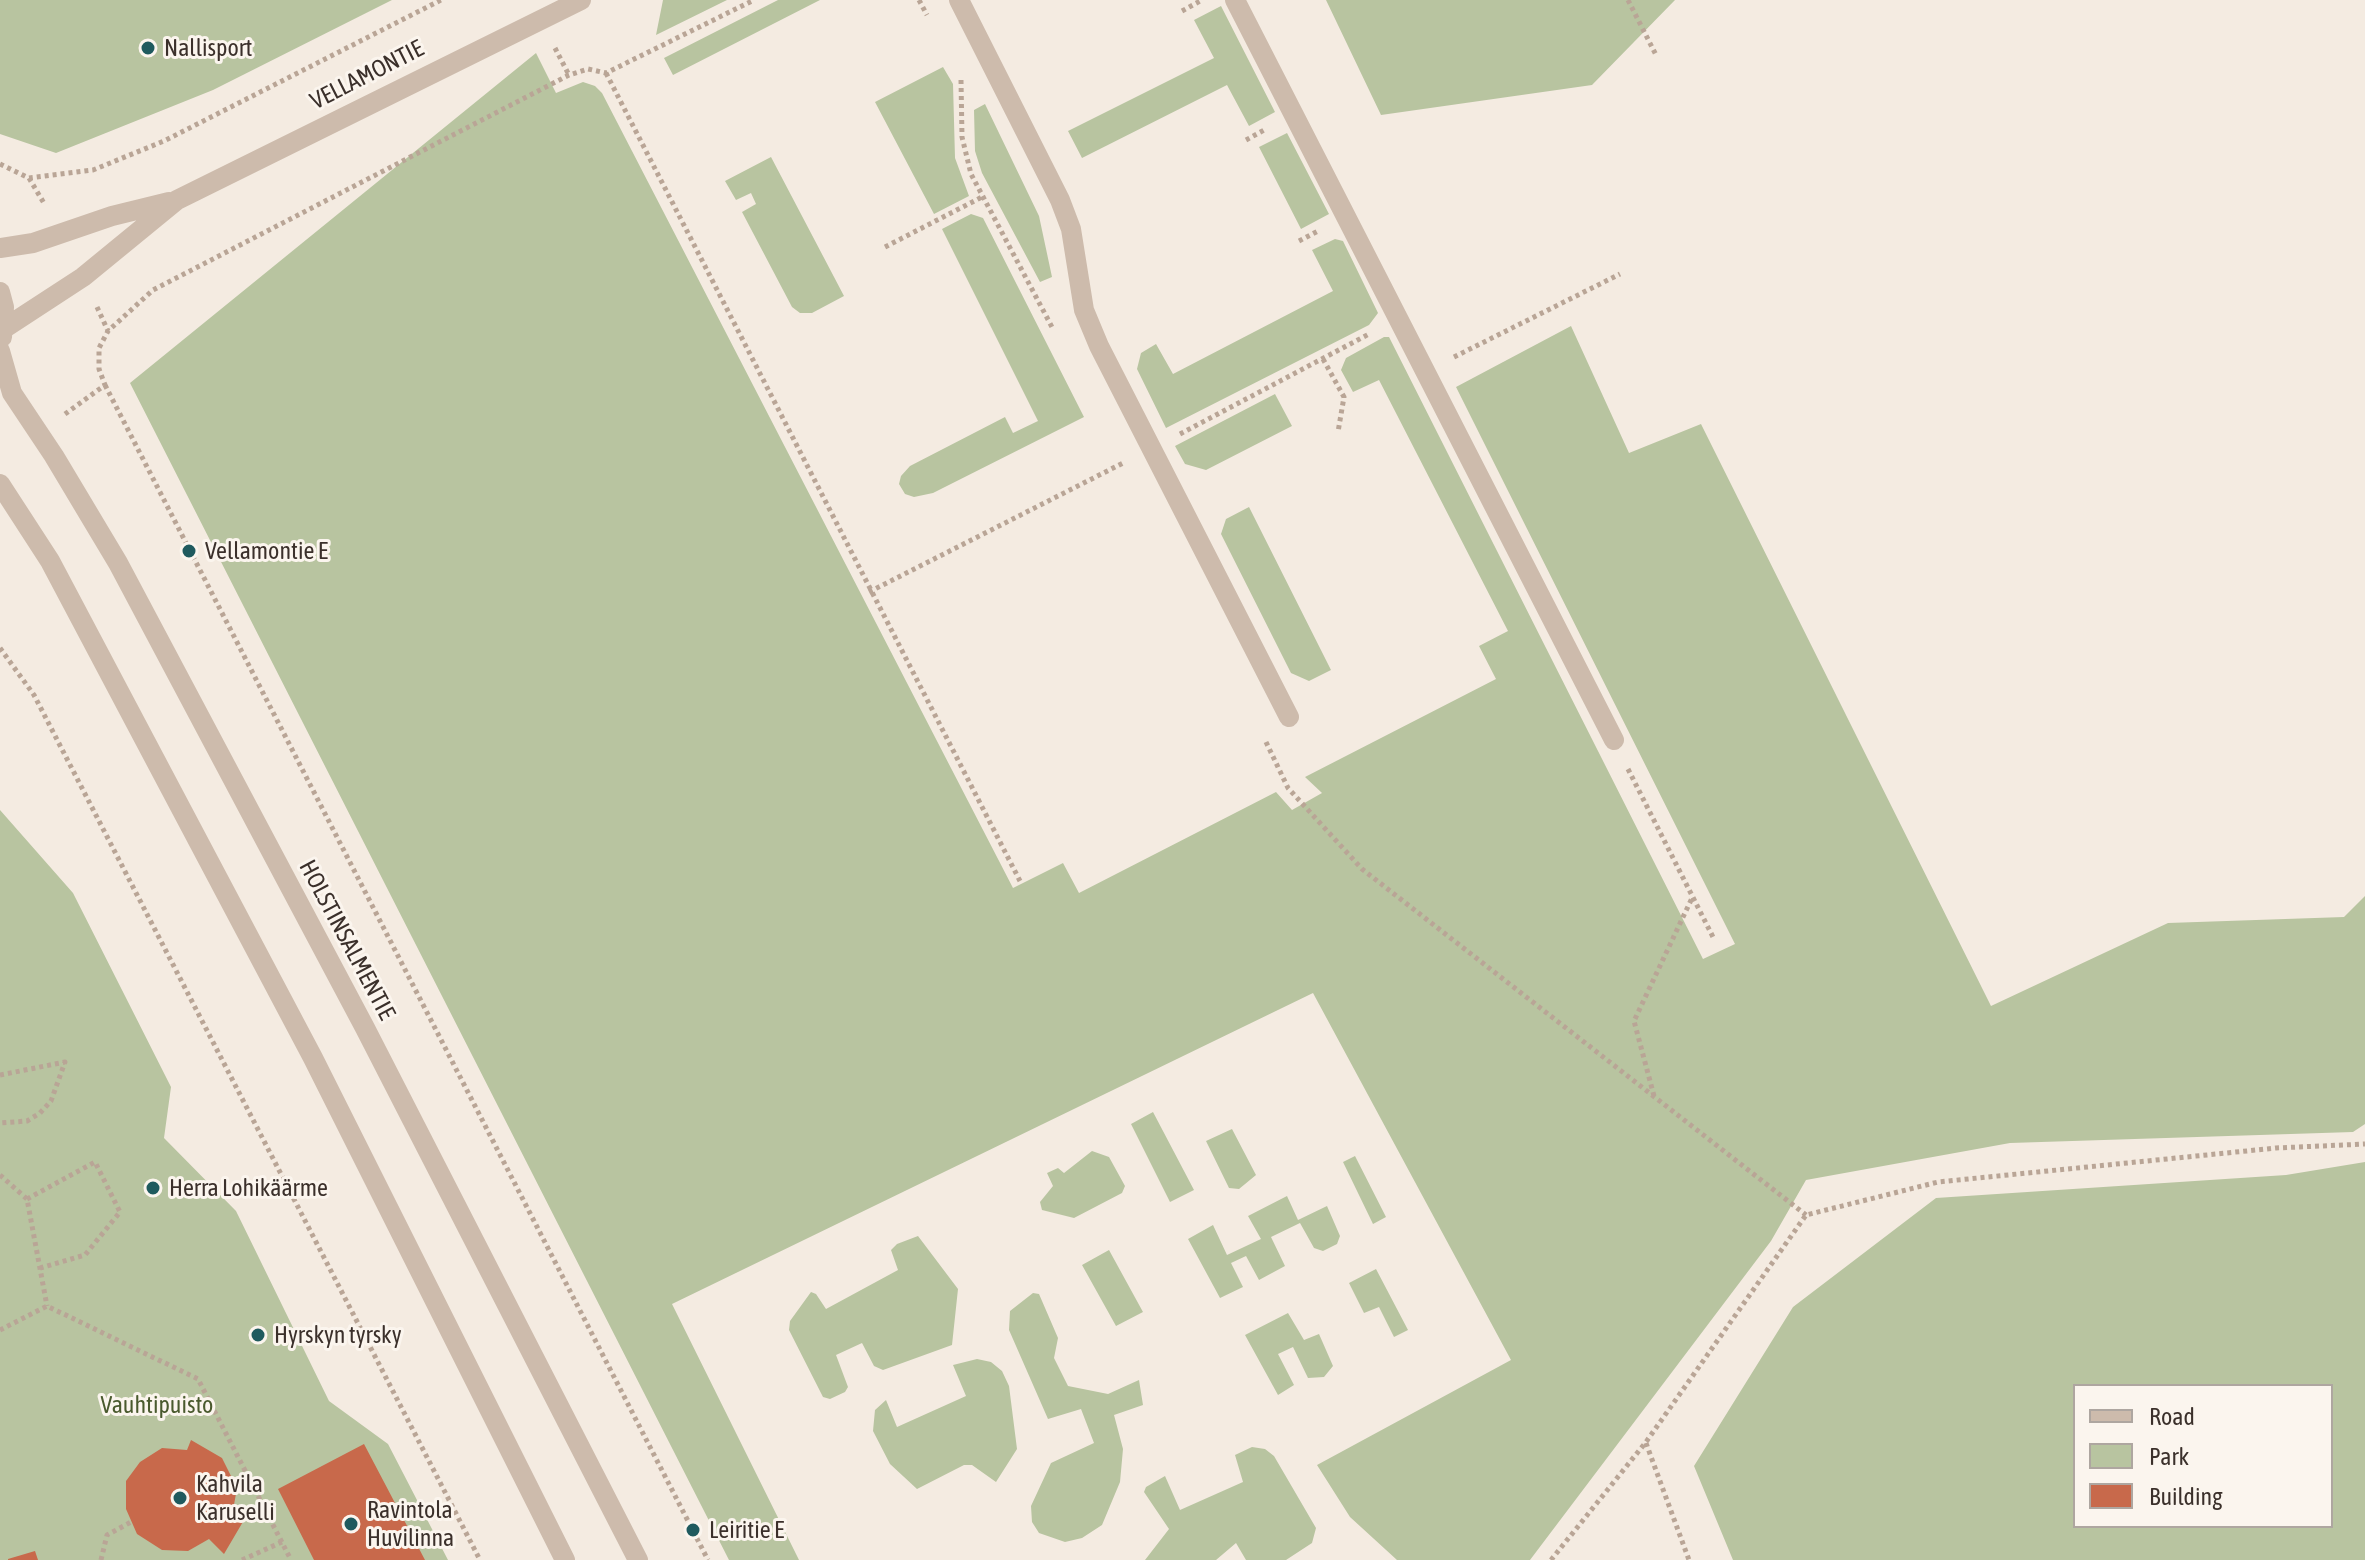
<!DOCTYPE html>
<html>
<head>
<meta charset="utf-8">
<style>
  body { margin:0 }
  #map { position:relative; width:2365px; height:1560px; overflow:hidden; background:#f4ebe1; font-family:"Asap Condensed",sans-serif }
  canvas { display:block }
  .legend { position:absolute; left:2073px; top:1384px; width:260px; height:144px; box-sizing:border-box; background:#fbf5ee; border:2px solid #aea6a0; margin:0; padding:10px 14px; list-style:none; font-size:24px; color:#3b302b }
  .legend li { display:flex; align-items:center; gap:16px; height:40px }
  .legend b { width:40px; border:2px solid #aea6a0 }
</style>
</head>
<body>
<div id="map">
<canvas width="2365" height="1560"></canvas>
<ul class="legend">
<li><b style="height:10px;background:#cdbbac"></b>Road</li>
<li><b style="height:22px;background:#b8c4a0"></b>Park</li>
<li><b style="height:22px;background:#c8694b"></b>Building</li>
</ul>
</div>
<script>
const g = document.querySelector('canvas').getContext('2d');
g.lineJoin = 'round';
function paint(path, color) {
  g.fillStyle = color;
  g.fill(path, 'evenodd');
}
function shape(rows) {
  const path = new Path2D();
  for (const r of rows) {
    path.moveTo(r[0], r[1]);
    for (let i = 2; i < r.length; i += 2) path.lineTo(r[i], r[i + 1]);
  }
  return path;
}
function trace(path, color, width, dash) {
  g.strokeStyle = color;
  g.lineWidth = width;
  g.lineCap = dash ? 'butt' : 'round';
  g.setLineDash(dash || []);
  g.stroke(path);
}
function write(font, color, halo, rows, align = 'center') {
  g.font = font + ' "Asap Condensed",sans-serif';
  g.lineWidth = 6;
  g.setLineDash([]);
  g.textBaseline = 'middle';
  g.strokeStyle = halo;
  g.fillStyle = color;
  for (const [text, x, y, turn = 0] of rows) {
    g.save();
    g.translate(x, y);
    g.rotate((+turn || 0) * Math.PI / 180);
    g.textAlign = isNaN(turn) ? turn : align;
    if (halo) g.strokeText(text, 0, 0);
    g.fillText(text, 0, 0);
    g.restore();
  }
}
const green = shape([
  [0,0,392,0,213,90,56,153,0,134],
  [663,0,727,0,656,35],
  [778,0,820,0,673,75,664,58],
  [1326,0,1675,0,1592,85,1381,115],
  [1221,6,1275,112,1249,126,1227,85,1082,158,1068,131,1214,58,1194,20],
  [536,53,556,93,583,82,595,86,602,93,1013,888,1063,863,1079,893,1276,792,1292,810,1322,793,1305,777,1496,679,1479,646,1508,631,1379,380,1353,392,1341,370,1346,358,1384,337,1389,337,1703,959,1735,944,1456,387,1571,326,1629,453,1701,424,1991,1006,2168,923,2344,917,2365,896,2365,1124,2353,1132,2010,1143,1806,1180,1771,1241,1530,1560,1397,1560,1350,1517,1317,1465,1511,1360,1313,993,672,1304,799,1560,729,1560,130,383],
  [943,67,953,84,955,158,969,196,934,214,875,102],
  [985,104,1039,216,1052,277,1040,282,982,173,975,151,974,110],
  [1287,133,1329,214,1301,229,1259,147],
  [771,157,844,296,812,313,800,313,792,307,742,212,756,204,751,193,736,200,725,181],
  [971,214,983,218,1084,417,933,493,914,497,905,494,899,484,901,476,910,466,1005,417,1013,433,1038,421,942,229],
  [1335,239,1343,241,1378,313,1369,325,1166,428,1137,369,1141,353,1156,344,1173,374,1333,291,1312,250],
  [1275,394,1292,426,1206,470,1185,464,1175,446],
  [1249,507,1331,670,1309,681,1291,673,1221,534,1226,519],
  [0,810,73,893,171,1087,164,1138,236,1211,329,1401,388,1444,448,1560,0,1560],
  [1153,1112,1194,1190,1170,1202,1131,1124],
  [1232,1129,1256,1175,1239,1189,1229,1188,1206,1141],
  [1092,1151,1109,1157,1125,1186,1122,1193,1074,1218,1042,1210,1040,1202,1053,1186,1047,1173,1058,1168,1064,1173],
  [1355,1156,1386,1217,1373,1224,1343,1162],
  [2365,1162,2365,1560,1733,1560,1694,1466,1793,1307,1936,1198,2286,1175],
  [2075,1386,2331,1386,2331,1526,2075,1526],
  [1287,1196,1298,1220,1327,1206,1340,1236,1337,1244,1323,1251,1314,1248,1300,1223,1271,1237,1285,1266,1259,1280,1246,1256,1231,1263,1243,1287,1220,1298,1188,1239,1213,1225,1227,1255,1261,1239,1248,1216],
  [918,1236,958,1289,952,1345,883,1370,874,1366,862,1343,836,1355,848,1387,845,1392,830,1399,823,1397,789,1330,790,1321,811,1292,816,1294,826,1309,898,1270,891,1250,897,1244],
  [1109,1250,1143,1312,1116,1326,1082,1265],
  [1376,1269,1408,1330,1394,1337,1379,1307,1364,1313,1349,1283],
  [1033,1293,1039,1294,1058,1338,1054,1358,1068,1386,1108,1394,1139,1380,1143,1405,1114,1415,1123,1449,1120,1482,1102,1525,1082,1538,1065,1542,1039,1533,1032,1522,1031,1506,1051,1463,1094,1443,1081,1409,1048,1419,1009,1330,1010,1311],
  [1288,1313,1304,1340,1319,1334,1333,1366,1324,1377,1308,1378,1293,1347,1278,1354,1294,1385,1278,1395,1245,1335],
  [977,1359,991,1362,1002,1371,1009,1386,1017,1449,996,1482,972,1465,964,1465,917,1489,890,1464,873,1431,875,1410,886,1400,897,1427,966,1396,953,1365],
  [1252,1447,1265,1449,1274,1456,1316,1528,1312,1543,1286,1560,1246,1560,1236,1543,1216,1560,1145,1560,1169,1529,1144,1492,1146,1487,1165,1476,1180,1510,1243,1482,1235,1455]
]);
const building = shape([
  [191,1440,222,1458,237,1488,232,1516,244,1520,224,1554,209,1539,188,1551,162,1550,137,1534,126,1509,126,1481,140,1462,162,1448,187,1450],
  [364,1444,425,1560,314,1560,278,1489],
  [35,1551,38,1560,8,1560,8,1559]
]);
const path = shape([
  [919,0,927,15],
  [1628,0,1656,55],
  [1182,11,1202,0],
  [555,48,569,75],
  [606,73,1020,881],
  [961,80,962,137,971,174,1053,329],
  [1246,140,1266,129],
  [0,164,29,178,93,170,164,141,441,0],
  [29,178,45,205],
  [1299,241,1320,230],
  [885,247,982,197],
  [97,307,108,331],
  [1454,357,1620,274],
  [1323,359,1344,397,1338,432],
  [105,385,708,1560],
  [65,414,105,385,99,369,99,348,108,331,153,290,569,75,588,69,606,73,754,0],
  [1180,434,1369,334],
  [869,592,1125,462],
  [0,648,34,695,480,1560],
  [1266,742,1288,788,1362,869,1806,1215],
  [1628,769,1714,939],
  [0,1075,65,1062,51,1101,40,1113,27,1121,0,1123],
  [1654,1096,1634,1021,1692,898],
  [0,1175,27,1199,47,1306],
  [27,1199,95,1162,120,1212,85,1255,40,1268],
  [0,1330,47,1306,198,1379,291,1560],
  [1646,1443,1689,1560],
  [101,1560,107,1535,131,1522],
  [242,1560,282,1542],
  [1551,1560,1646,1442,1806,1215,1938,1182,2276,1148,2365,1144]
]);
const service = shape([
  [959,0,1060,200,1071,229,1084,310,1099,346,1289,717],
  [1235,0,1614,740]
]);
const minor = shape([
  [0,248,33,243,112,216,169,202],
  [0,292,4,307,2,337],
  [5,328,83,277,177,200,581,0],
  [0,351,12,393,54,456,118,563,365,1028,638,1560],
  [0,484,50,561,313,1058,565,1560]
]);
const markers = [
  [148,48,8,"#1f5a5e"],
  [189,551,8,"#1f5a5e"],
  [153,1188,8,"#1f5a5e"],
  [258,1335,8,"#1f5a5e"],
  [180,1498,8,"#1f5a5e"],
  [351,1524,8,"#1f5a5e"],
  [693,1530,8,"#1f5a5e"]
];
const poiNames = [
  ["Nallisport",164,48],
  ["Vellamontie E",205,551],
  ["Herra Lohikäärme",169,1188],
  ["Hyrskyn tyrsky",274,1335],
  ["Kahvila",196,1484],
  ["Karuselli",196,1512],
  ["Ravintola",367,1510],
  ["Huvilinna",367,1538],
  ["Leiritie E",709,1530]
];
const streetNames = [
  ["VELLAMONTIE",367,75,-27],
  ["HOLSTINSALMENTIE",347,940,62]
];
const parkNames = [
  ["Vauhtipuisto",157,1405]
];
paint(green, '#b8c4a0');
paint(building, '#c8694b');
trace(path, '#b9a596', 5, [4, 4]);
trace(service, '#cdbbac', 20);
trace(minor, '#cdbbac', 20);
for (const [x, y, r, color] of markers) {
  const dot = new Path2D();
  dot.arc(x, y, r, 0, 2 * Math.PI);
  g.fillStyle = color;
  g.fill(dot);
  trace(dot, '#fbf5ee', 3);
}
write('24px', '#3b302b', '#fbf5ee', poiNames, 'left');
write('24px', '#3b302b', '#fbf5ee', streetNames);
write('24px', '#4a5a2e', '#fbf5ee', parkNames);
</script>
</body>
</html>
